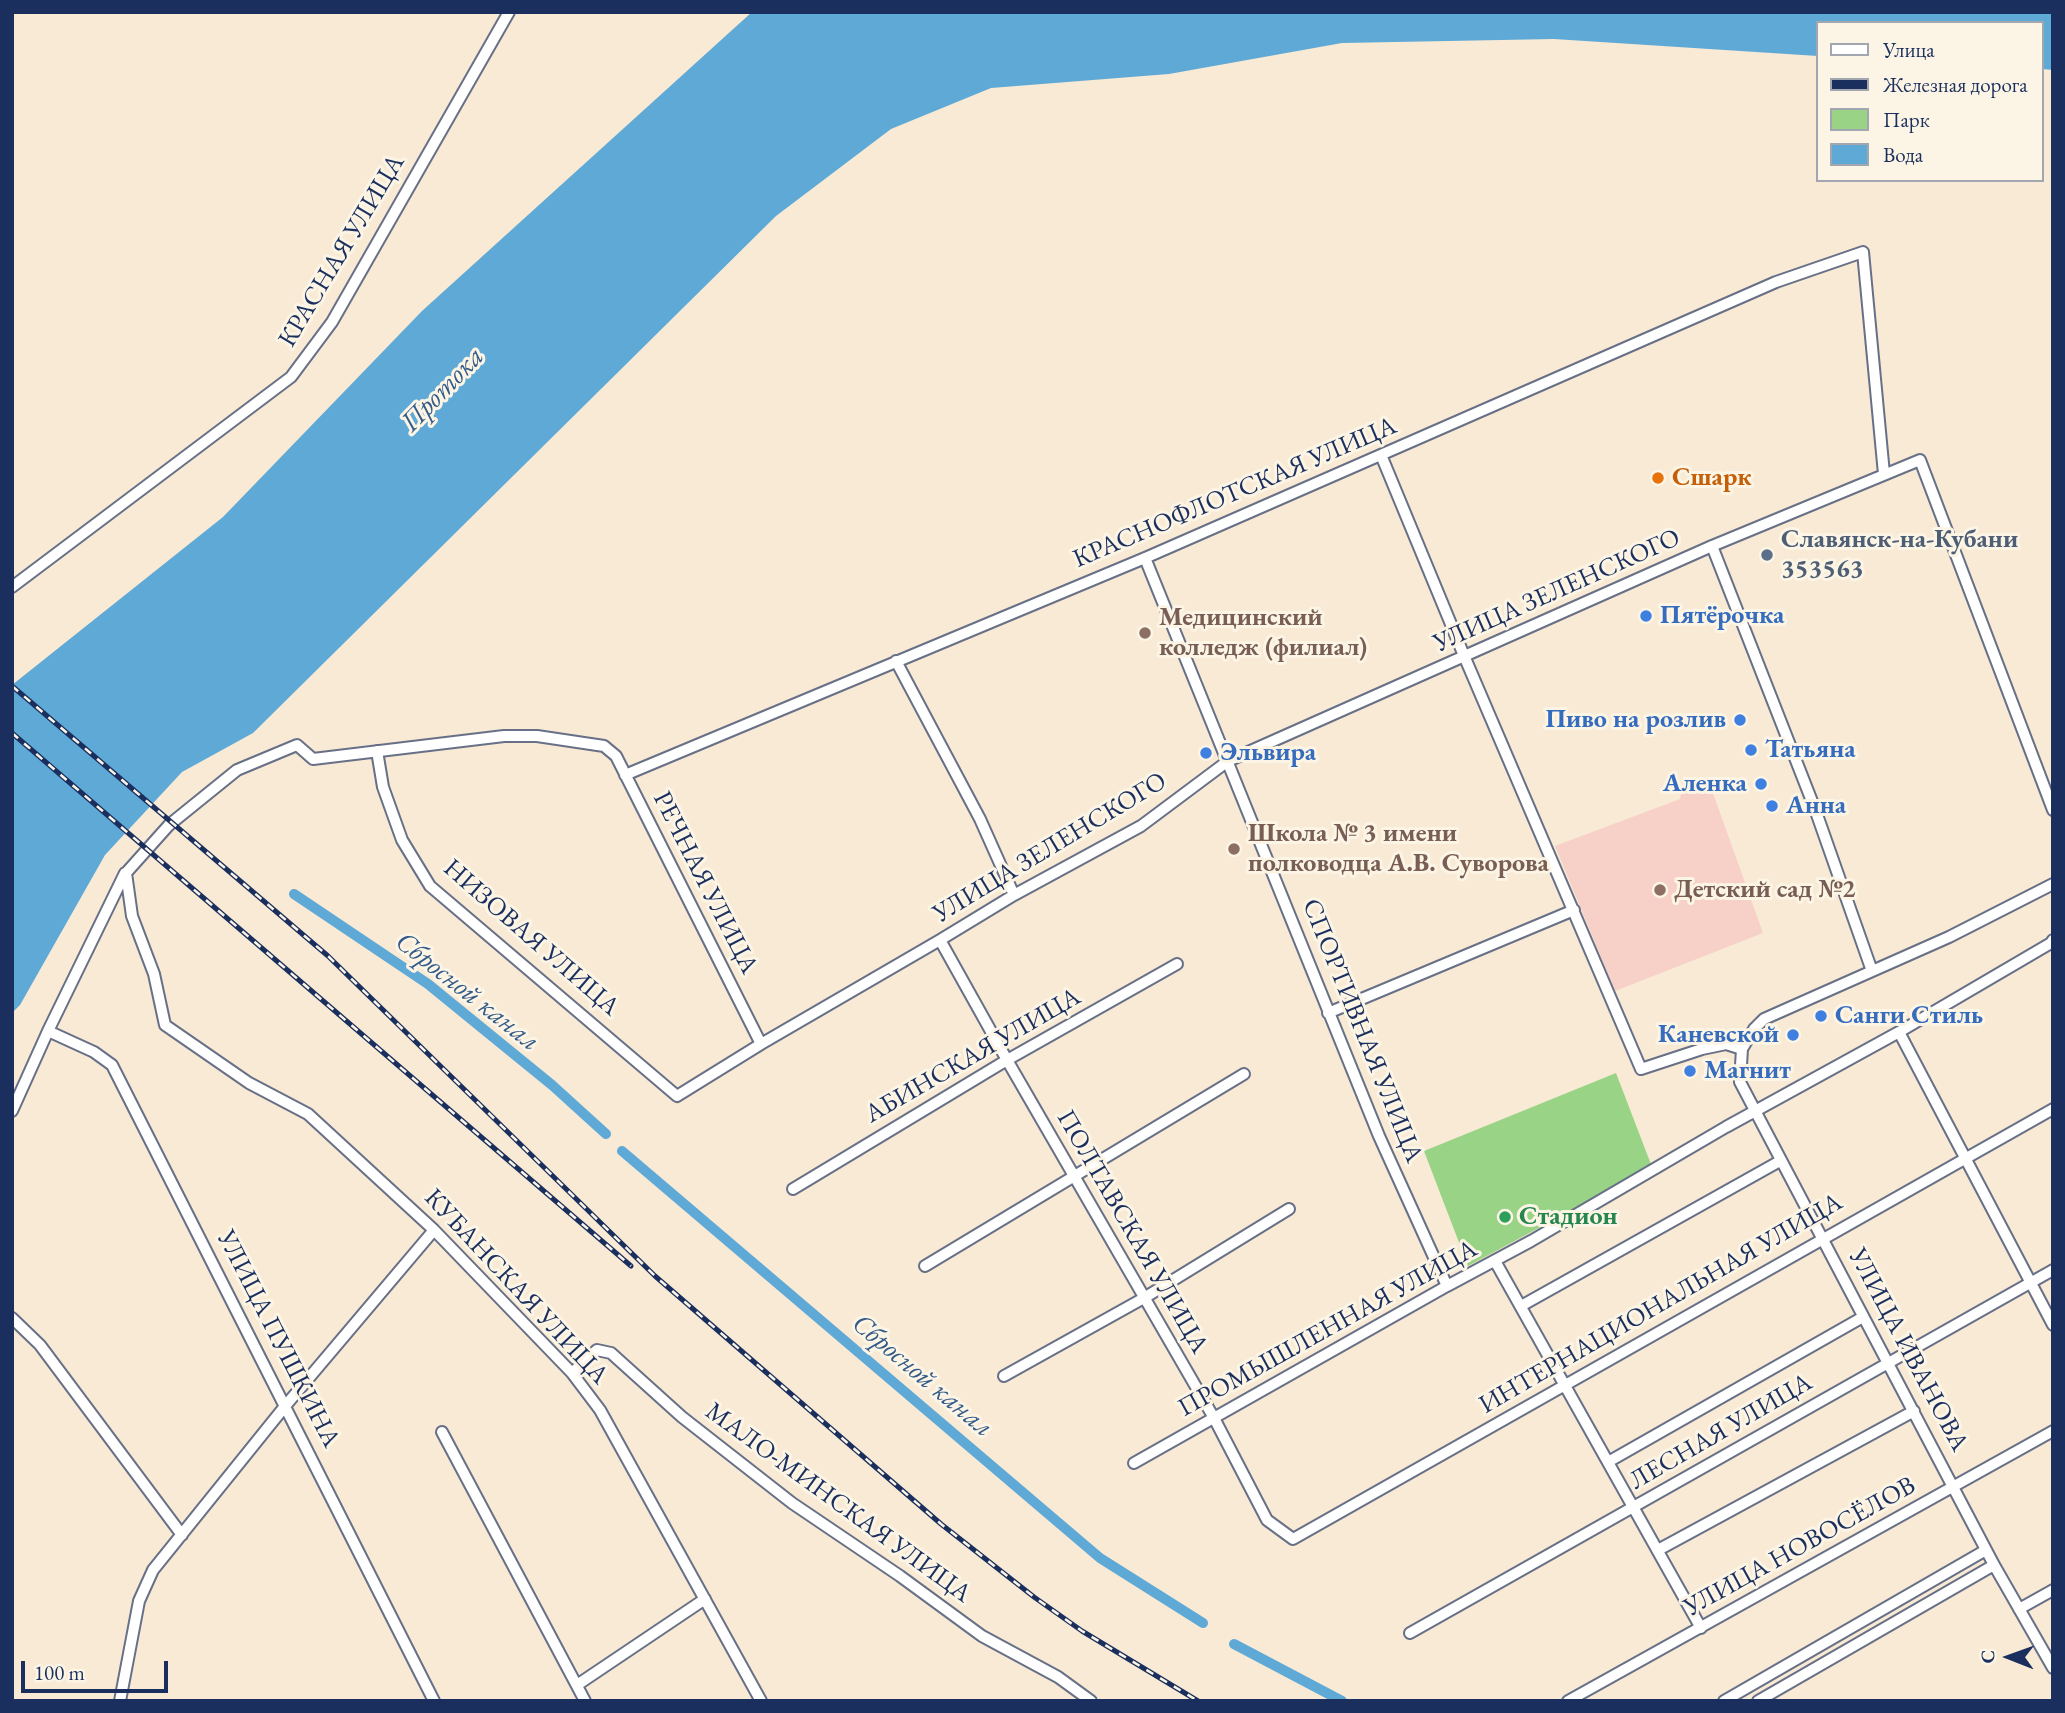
<!DOCTYPE html>
<html>
<head>
<meta charset="utf-8">
<style>
  body { margin:0 }
  #map { position:relative; width:2065px; height:1713px; overflow:hidden; background:#f8ead4; font-family:"EB Garamond",serif }
  canvas { display:block }
  .frame { position:absolute; inset:0; border:14px solid #1b2f5e; pointer-events:none }
  .legend { position:absolute; left:1816px; top:21px; width:228px; height:161px; box-sizing:border-box; background:#fcf5e5; border:2px solid #a2a6af; margin:0; padding:9px 12px; list-style:none; font-size:21px; color:#1b2f5e }
  .legend li { display:flex; align-items:center; gap:14px; height:35px }
  .legend b { width:35px; border:2px solid #a2a6af }
  .north { position:absolute; left:1974px; top:1622px; width:70px; height:70px; -webkit-text-stroke:5px #fcf5e5; paint-order:stroke; rotate:271deg; font-size:19px; font-weight:700; line-height:28px; text-align:center; color:#1b2f5e }
  .north::after { content:''; display:block; margin:auto; width:24px; height:32px; background:#1b2f5e; clip-path:polygon(50% 0,100% 100%,50% 72%,0 100%) }
  .scale { position:absolute; left:21px; top:1661px; width:147px; height:32px; box-sizing:border-box; border:4px solid #1b2f5e; border-top:0; padding-left:9px; font-size:21px; line-height:24px; white-space:nowrap; color:#1b2f5e; -webkit-text-stroke:5px #fcf5e5; paint-order:stroke }
</style>
</head>
<body>
<div id="map">
<canvas width="2065" height="1713"></canvas>
<div class="frame"></div>
<ul class="legend">
<li><b style="height:9px;background:#fff"></b>Улица</li>
<li><b style="height:9px;background:#1b2f5e"></b>Железная дорога</li>
<li><b style="height:19px;background:#99d386"></b>Парк</li>
<li><b style="height:19px;background:#5fa9d7"></b>Вода</li>
</ul>
<div class="north">С</div>
<div class="scale">100 m</div>
</div>
<script>
const g = document.querySelector('canvas').getContext('2d');
g.lineJoin = 'round';
function paint(path, color) {
  g.fillStyle = color;
  g.fill(path, 'evenodd');
}
function shape(rows) {
  const path = new Path2D();
  for (const r of rows) {
    path.moveTo(r[0], r[1]);
    for (let i = 2; i < r.length; i += 2) path.lineTo(r[i], r[i + 1]);
  }
  return path;
}
function trace(path, color, width, dash) {
  g.strokeStyle = color;
  g.lineWidth = width;
  g.lineCap = dash ? 'butt' : 'round';
  g.setLineDash(dash || []);
  g.stroke(path);
}
function write(font, color, halo, rows, align = 'center') {
  g.font = font + ' "EB Garamond",serif';
  g.lineWidth = 6;
  g.setLineDash([]);
  g.textBaseline = 'middle';
  g.strokeStyle = halo;
  g.fillStyle = color;
  for (const [text, x, y, turn = 0] of rows) {
    g.save();
    g.translate(x, y);
    g.rotate((+turn || 0) * Math.PI / 180);
    g.textAlign = isNaN(turn) ? turn : align;
    if (halo) g.strokeText(text, 0, 0);
    g.fillText(text, 0, 0);
    g.restore();
  }
}
const built = shape([
  [1709,782,1763,933,1615,991,1555,846,1680,799,1681,794]
]);
const green = shape([
  [1616,1073,1652,1167,1468,1266,1424,1151]
]);
const water = shape([
  [752,12,2053,12,2053,70,2042,69,2042,23,1818,23,1818,56,1554,39,1342,43,1169,74,991,88,891,129,776,216,253,733,182,772,105,855,20,1005,12,1013,12,685,223,517,422,311]
]);
const canal = shape([
  [294,894,428,984,552,1085,606,1134],
  [622,1151,1100,1558,1203,1623],
  [1234,1644,1342,1701]
]);
const minor = shape([
  [1381,455,1465,658,1641,1069,1702,1049,1726,1044,1742,1049],
  [1712,546,1815,809,1872,971],
  [1145,558,1379,1136,1447,1286],
  [12,587,291,377,332,322,509,12],
  [896,661,980,819,1014,895],
  [377,751,383,787,402,840,430,886,677,1096,761,1044,940,940,1014,895,1141,826,1228,761,1712,546,1920,460,2053,810],
  [625,775,1145,558,1776,282,1863,252,1884,474],
  [2053,884,1949,937,1764,1019,1754,1029,1742,1049,1740,1082,1994,1565,2053,1668],
  [940,940,1007,1060,1214,1418,1267,1520,1293,1539,2053,1109],
  [1328,1013,1574,910],
  [48,1031,94,1052,112,1065,434,1701],
  [1899,1032,2053,1325],
  [761,1044,616,756,604,746,537,736,504,736,313,759,297,745,237,770,169,825,126,873,132,916,154,974,165,1025,249,1083,308,1114,434,1230,572,1373,600,1410,761,1701],
  [12,1111,48,1031,125,873],
  [793,1189,1007,1060,1177,964],
  [1495,1261,1701,1628],
  [925,1266,1244,1074],
  [1521,1306,1780,1161],
  [12,1318,40,1345,182,1535],
  [572,1373,597,1350,611,1353,682,1417,792,1503,900,1576,982,1636,1058,1677,1091,1701],
  [1004,1376,1144,1298,1289,1209],
  [442,1432,585,1701],
  [1608,1462,1863,1317],
  [1134,1463,1447,1286,1531,1241,1726,1127,1899,1032,2051,943,2053,940],
  [1658,1550,1914,1411],
  [2019,1609,2053,1590],
  [1410,1633,2053,1270],
  [577,1685,705,1599],
  [120,1701,139,1601,153,1570,286,1405,434,1230],
  [1568,1701,2053,1431],
  [1724,1701,1986,1550],
  [1758,1701,1994,1565]
]);
const rail = shape([
  [12,686,328,956,655,1276,941,1524,1034,1597,1082,1631,1198,1701],
  [12,733,631,1266]
]);
const markers = [
  [1658,478,7,"#e8710a"],
  [1767,555,7,"#5c6f8a"],
  [1646,616,7,"#3f7fe0"],
  [1145,633,7,"#8d6e63"],
  [1740,720,7,"#3f7fe0"],
  [1751,750,7,"#3f7fe0"],
  [1206,753,7,"#3f7fe0"],
  [1761,784,7,"#3f7fe0"],
  [1772,806,7,"#3f7fe0"],
  [1234,849,7,"#8d6e63"],
  [1660,890,7,"#8d6e63"],
  [1821,1016,7,"#3f7fe0"],
  [1793,1035,7,"#3f7fe0"],
  [1690,1071,7,"#3f7fe0"],
  [1505,1217,7,"#2e9e5b"]
];
const streetNames = [
  ["КРАСНАЯ УЛИЦА",342,251,-59],
  ["КРАСНОФЛОТСКАЯ УЛИЦА",1235,493,-23],
  ["УЛИЦА ЗЕЛЕНСКОГО",1557,591,-24],
  ["УЛИЦА ЗЕЛЕНСКОГО",1050,848,-31],
  ["РЕЧНАЯ УЛИЦА",705,883,63],
  ["НИЗОВАЯ УЛИЦА",531,938,41],
  ["СПОРТИВНАЯ УЛИЦА",1362,1031,68],
  ["АБИНСКАЯ УЛИЦА",973,1056,-30],
  ["ПОЛТАВСКАЯ УЛИЦА",1132,1232,60],
  ["КУБАНСКАЯ УЛИЦА",516,1287,47],
  ["ИНТЕРНАЦИОНАЛЬНАЯ УЛИЦА",1661,1304,-30],
  ["ПРОМЫШЛЕННАЯ УЛИЦА",1328,1329,-29],
  ["УЛИЦА ПУШКИНА",278,1339,63],
  ["УЛИЦА ИВАНОВА",1908,1350,62],
  ["ЛЕСНАЯ УЛИЦА",1721,1432,-30],
  ["МАЛО-МИНСКАЯ УЛИЦА",838,1503,36],
  ["УЛИЦА НОВОСЁЛОВ",1800,1547,-29]
];
const foodNames = [
  ["Сшарк",1672,478]
];
const serviceNames = [
  ["Славянск-на-Кубани",1781,540],
  ["353563",1781,570]
];
const shopNames = [
  ["Пятёрочка",1660,616],
  ["Пиво на розлив",1726,720,"right"],
  ["Татьяна",1765,750],
  ["Эльвира",1220,753],
  ["Аленка",1747,784,"right"],
  ["Анна",1786,806],
  ["Санги Стиль",1835,1016],
  ["Каневской",1779,1035,"right"],
  ["Магнит",1704,1071]
];
const educationNames = [
  ["Медицинский",1159,618],
  ["колледж (филиал)",1159,648],
  ["Школа № 3 имени",1248,834],
  ["полководца А.В. Суворова",1248,864],
  ["Детский сад №2",1674,890]
];
const leisureNames = [
  ["Стадион",1519,1217]
];
const waterNames = [
  ["Протока",443,390,-46],
  ["Сбросной канал",467,992,38],
  ["Сбросной канал",922,1376,40]
];
paint(built, '#f7d1c8');
paint(green, '#99d386');
paint(water, '#5fa9d7');
trace(canal, '#5fa9d7', 10);
trace(minor, '#687087', 14);
trace(minor, '#fff', 10);
trace(rail, '#1b2f5e', 5);
trace(rail, '#fcf5e5', 2.5, [8]);
for (const [x, y, r, color] of markers) {
  const dot = new Path2D();
  dot.arc(x, y, r, 0, 2 * Math.PI);
  g.fillStyle = color;
  g.fill(dot);
  trace(dot, '#fcf5e5', 2.5);
}
write('26px', '#1b2f5e', '#fcf5e5', streetNames);
write('bold 26px', '#c56008', '#fcf5e5', foodNames, 'left');
write('bold 26px', '#4e5e75', '#fcf5e5', serviceNames, 'left');
write('bold 26px', '#366cbe', '#fcf5e5', shopNames, 'left');
write('bold 26px', '#785e54', '#fcf5e5', educationNames, 'left');
write('bold 26px', '#27864d', '#fcf5e5', leisureNames, 'left');
write('italic 28px', '#335a88', '#fcf5e5', waterNames);
</script>
</body>
</html>
